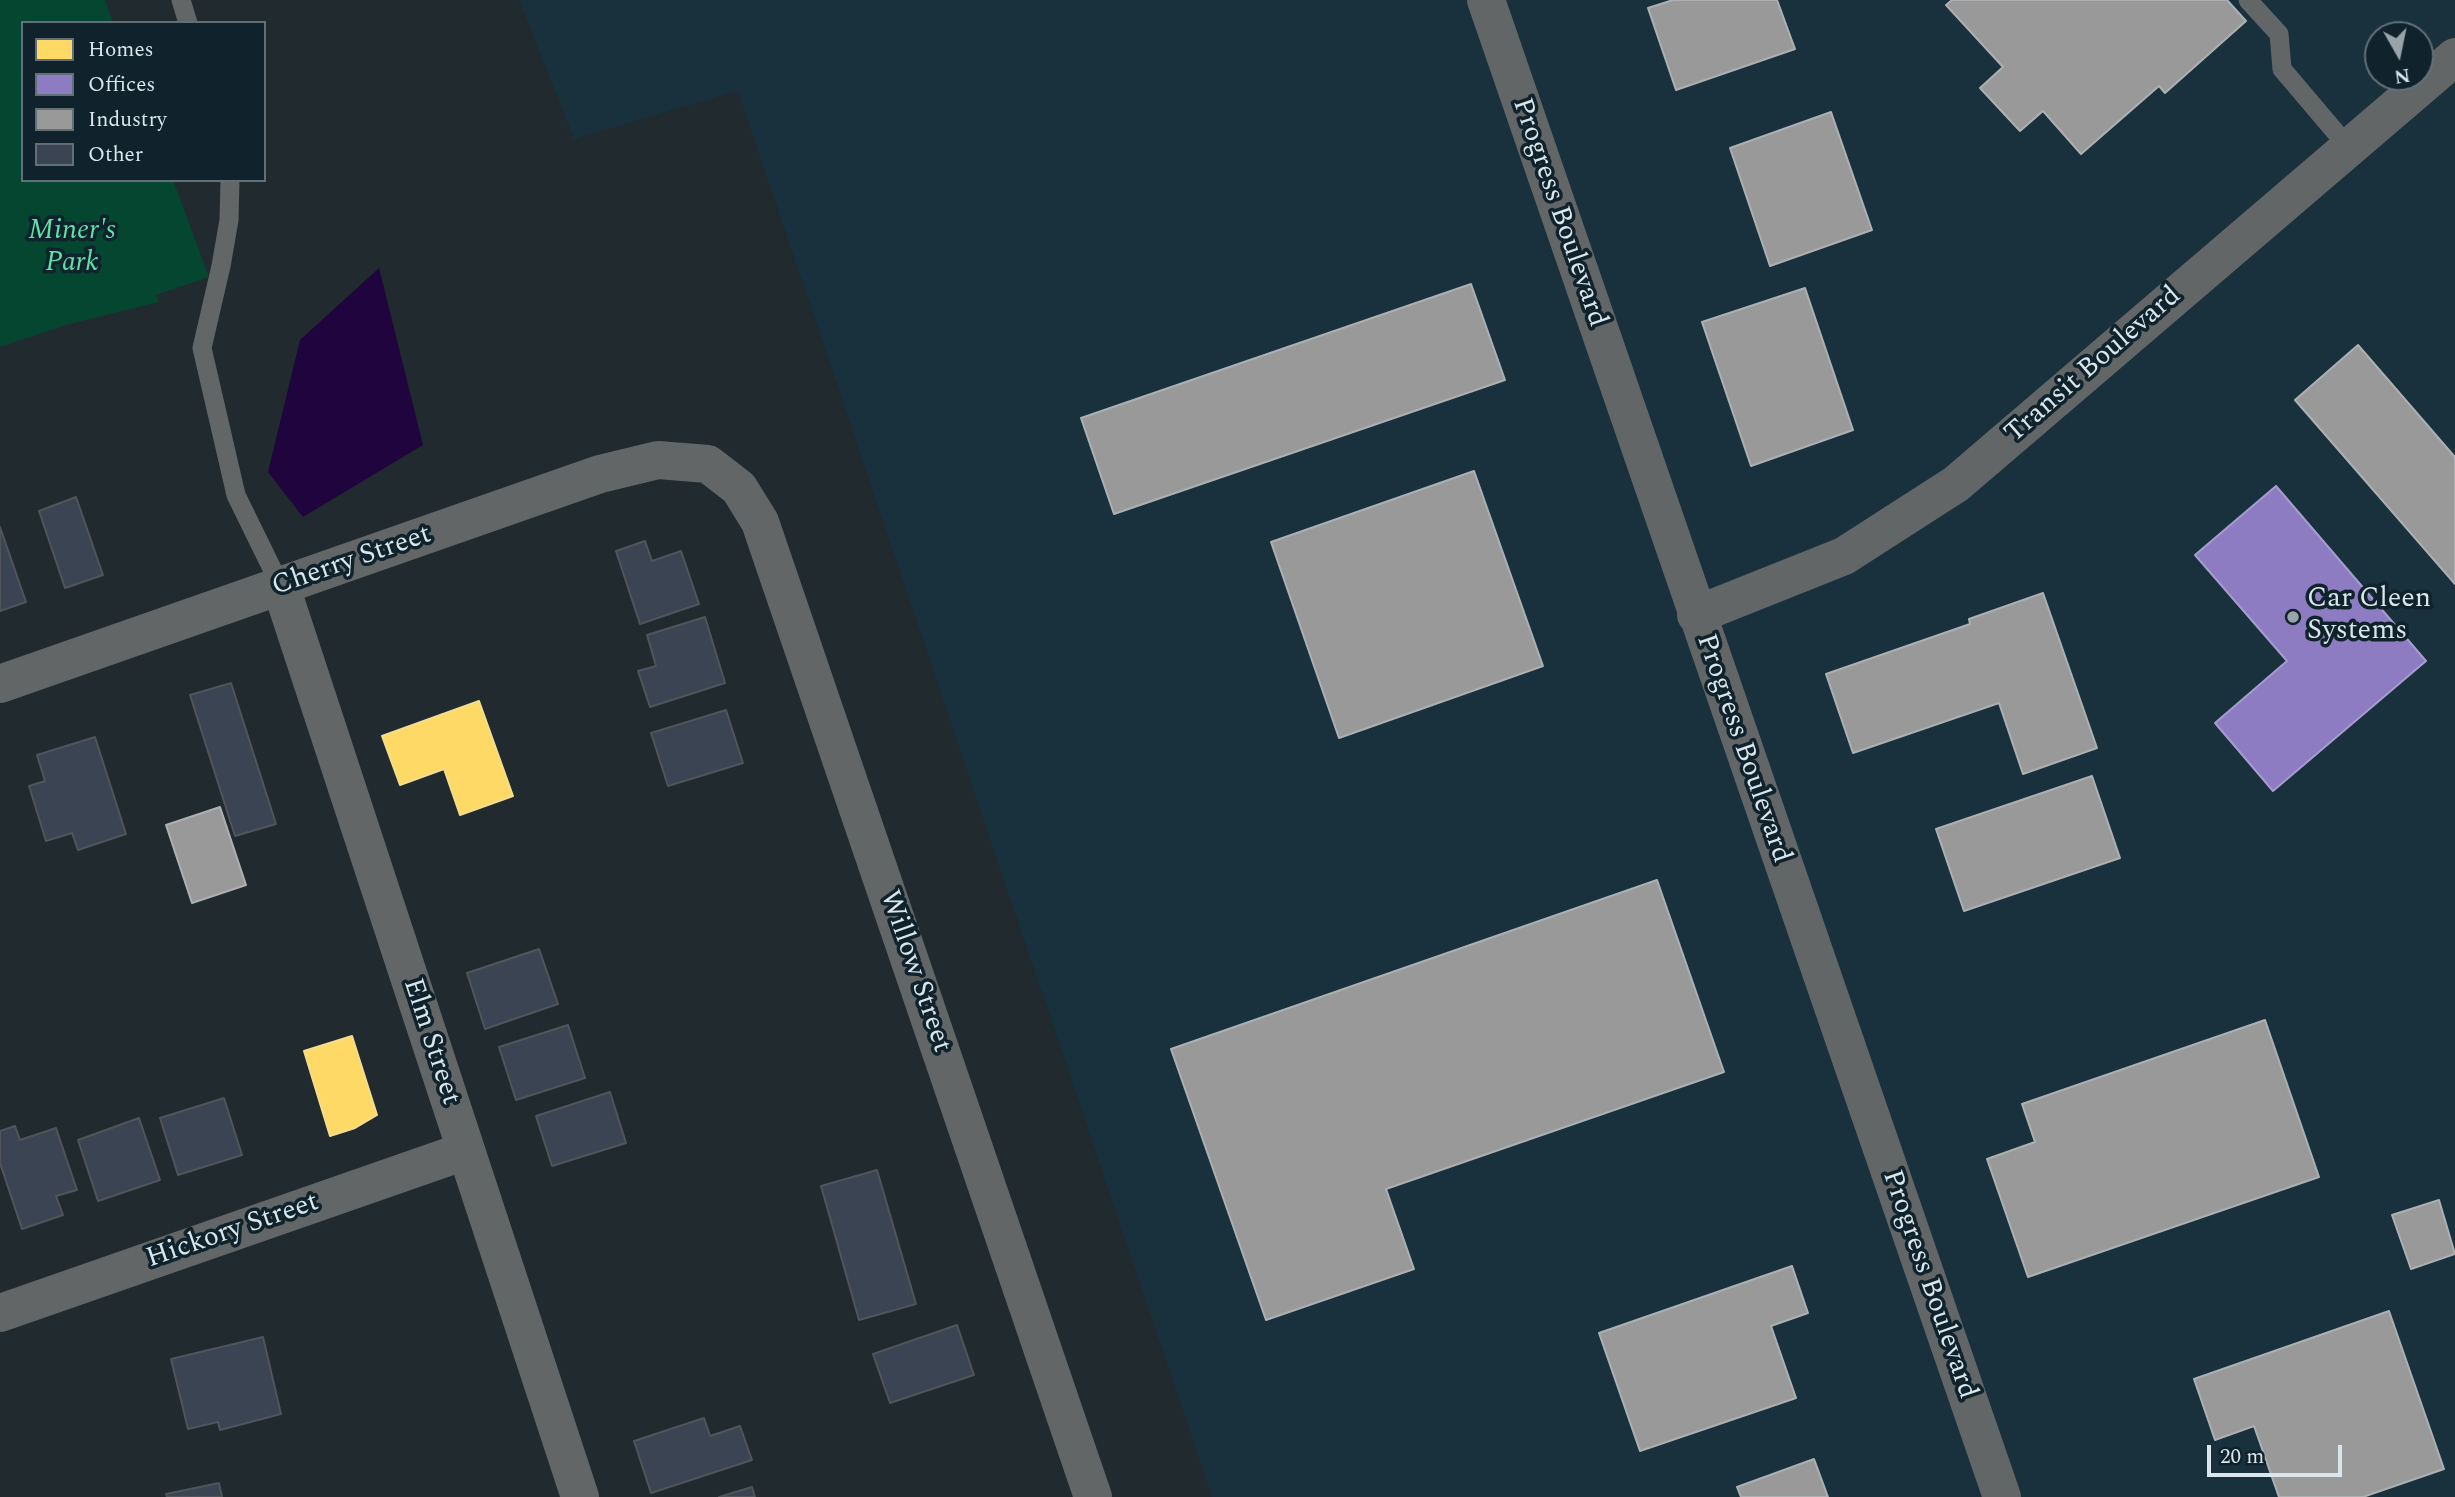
<!DOCTYPE html>
<html>
<head>
<meta charset="utf-8">
<style>
  body { margin:0 }
  #map { position:relative; width:2455px; height:1497px; overflow:hidden; background:#202a2f; font-family:Spectral,serif }
  canvas { display:block }
  .legend { position:absolute; left:21px; top:21px; width:245px; height:161px; box-sizing:border-box; background:#10222b; border:2px solid #617078; margin:0; padding:9px 12px; list-style:none; font-size:21px; color:#dae6ec }
  .legend li { display:flex; align-items:center; gap:14px; height:35px }
  .legend b { width:35px; border:2px solid #617078 }
  .north { position:absolute; left:2364px; top:21px; width:70px; height:70px; box-sizing:border-box; background:#10222b; border:2px solid #617078; border-radius:50%; rotate:171deg; font-size:19px; font-weight:700; line-height:28px; text-align:center; color:#dae6ec }
  .north::after { content:''; display:block; margin:auto; width:24px; height:32px; background:#99a4aa; clip-path:polygon(50% 0,100% 100%,50% 72%,0 100%) }
  .scale { position:absolute; left:2207px; top:1445px; width:135px; height:32px; box-sizing:border-box; border:4px solid #dae6ec; border-top:0; padding-left:9px; font-size:21px; line-height:24px; white-space:nowrap; color:#dae6ec; -webkit-text-stroke:5px #10222b; paint-order:stroke }
</style>
</head>
<body>
<div id="map">
<canvas width="2455" height="1497"></canvas>
<ul class="legend">
<li><b style="height:19px;background:#ffd966"></b>Homes</li>
<li><b style="height:19px;background:#8e7cc3"></b>Offices</li>
<li><b style="height:19px;background:#999"></b>Industry</li>
<li><b style="height:19px;background:#3b4453"></b>Other</li>
</ul>
<div class="north">N</div>
<div class="scale">20 m</div>
</div>
<script>
const g = document.querySelector('canvas').getContext('2d');
g.lineJoin = 'round';
function paint(path, color) {
  g.fillStyle = color;
  g.fill(path, 'evenodd');
}
function shape(rows) {
  const path = new Path2D();
  for (const r of rows) {
    path.moveTo(r[0], r[1]);
    for (let i = 2; i < r.length; i += 2) path.lineTo(r[i], r[i + 1]);
  }
  return path;
}
function trace(path, color, width, dash) {
  g.strokeStyle = color;
  g.lineWidth = width;
  g.lineCap = dash ? 'butt' : 'round';
  g.setLineDash(dash || []);
  g.stroke(path);
}
function write(font, color, halo, rows, align = 'center') {
  g.font = font + ' Spectral,serif';
  g.lineWidth = 7;
  g.setLineDash([]);
  g.textBaseline = 'middle';
  g.strokeStyle = halo;
  g.fillStyle = color;
  for (const [text, x, y, turn = 0] of rows) {
    g.save();
    g.translate(x, y);
    g.rotate((+turn || 0) * Math.PI / 180);
    g.textAlign = isNaN(turn) ? turn : align;
    if (halo) g.strokeText(text, 0, 0);
    g.fillText(text, 0, 0);
    g.restore();
  }
}
const built = shape([
  [519,0,2455,0,2455,1497,1212,1497,738,91,574,139],
  [2378,35,2420,35,2420,77,2378,77]
]);
const green = shape([
  [0,0,105,0,113,23,23,23,23,180,173,180,209,277,156,295,159,302,66,325,0,347]
]);
const water = shape([
  [379,268,423,445,303,517,268,472,300,340]
]);
const homes = shape([
  [479,701,513,796,460,815,444,769,400,785,382,736,479,701],
  [352,1036,377,1115,355,1128,330,1136,304,1051,352,1036]
]);
const offices = shape([
  [2276,486,2426,661,2273,791,2215,723,2287,661,2195,555,2276,486]
]);
const industry = shape([
  [1673,0,1777,0,1795,49,1676,90,1648,8,1673,0],
  [1952,0,2227,0,2246,21,2165,93,2159,86,2081,154,2043,111,2020,131,1980,88,2003,67,1946,5,1952,0],
  [1831,112,1872,230,1770,266,1730,148,1831,112],
  [1471,284,1505,380,1114,514,1081,418,1471,284],
  [1805,288,1853,430,1751,466,1702,322,1805,288],
  [2358,345,2455,457,2455,584,2295,400,2358,345],
  [1474,471,1543,666,1339,738,1271,542,1474,471],
  [2043,593,2097,748,2023,774,1999,703,1853,753,1826,674,1970,624,1969,619,2043,593],
  [2092,776,2120,858,1964,911,1936,829,2092,776],
  [220,807,246,885,192,903,166,825,220,807],
  [1657,880,1724,1072,1386,1189,1414,1269,1266,1320,1171,1049,1657,880],
  [2265,1020,2319,1177,2028,1277,1987,1159,2035,1142,2022,1104,2265,1020],
  [2439,1200,2455,1254,2411,1269,2392,1215,2439,1200],
  [1792,1266,1808,1313,1771,1326,1796,1398,1640,1451,1599,1333,1792,1266],
  [2389,1311,2444,1469,2363,1497,2279,1497,2254,1426,2215,1440,2194,1379,2389,1311],
  [1814,1459,1828,1497,1741,1497,1737,1487,1814,1459]
]);
const building = shape([
  [76,497,103,575,65,588,39,511,76,497],
  [0,527,26,602,0,611,0,527],
  [645,541,652,561,681,551,699,604,640,624,616,551,645,541],
  [705,617,725,683,650,707,638,671,656,666,647,635,705,617],
  [231,683,276,824,235,836,190,695,231,683],
  [726,710,743,763,668,786,651,733,726,710],
  [95,737,126,834,78,850,72,833,46,841,29,786,45,781,37,755,95,737],
  [539,949,558,1004,485,1029,467,973,539,949],
  [568,1025,585,1078,516,1100,499,1047,568,1025],
  [610,1092,626,1143,552,1166,536,1116,610,1092],
  [224,1098,242,1155,178,1175,160,1118,224,1098],
  [139,1118,160,1180,98,1201,78,1140,139,1118],
  [15,1126,20,1140,56,1128,77,1190,56,1196,63,1215,22,1229,0,1163,0,1131,15,1126],
  [877,1170,916,1304,859,1320,821,1186,877,1170],
  [957,1325,974,1375,890,1403,873,1354,957,1325],
  [263,1337,281,1414,220,1430,218,1422,188,1429,171,1359,263,1337],
  [704,1418,710,1436,740,1426,752,1460,651,1493,634,1441,704,1418],
  [219,1483,222,1497,167,1497,166,1494,219,1483],
  [752,1487,755,1497,719,1497,752,1487]
]);
const lane = shape([
  [181,0,188,23],
  [2248,0,2279,34,2282,69,2349,148],
  [230,180,229,220,221,266,202,348,236,495,281,587]
]);
const street = shape([
  [1486,0,2002,1497],
  [281,587,580,1497],
  [1696,615,1844,556,1956,484,2455,57],
  [0,684,600,474,658,460,708,464,739,488,760,522,1093,1497],
  [0,1313,465,1151]
]);
const markers = [
  [2293,617,7,"#99a4aa"]
];
const streetNames = [
  ["Progress Boulevard",1558,213,71],
  ["Transit Boulevard",2094,366,-41],
  ["Cherry Street",352,562,-19],
  ["Progress Boulevard",1742,749,71],
  ["Willow Street",914,972,71],
  ["Elm Street",430,1042,72],
  ["Hickory Street",233,1232,-19],
  ["Progress Boulevard",1928,1285,71]
];
const parkNames = [
  ["Miner's",72,233],
  ["Park",72,265]
];
const poiNames = [
  ["Car Cleen",2307,601],
  ["Systems",2307,633]
];
paint(built, '#19313d');
paint(green, '#044630');
paint(water, '#1f043e');
paint(homes, '#ffd966');
trace(homes, '#f4dd8e', 2);
paint(offices, '#8e7cc3');
trace(offices, '#a59ccf', 2);
paint(industry, '#999');
trace(industry, '#acb0b2', 2);
paint(building, '#3b4453');
trace(building, '#4f555a', 2);
trace(lane, '#626667', 19);
trace(street, '#626667', 38);
for (const [x, y, r, color] of markers) {
  const dot = new Path2D();
  dot.arc(x, y, r, 0, 2 * Math.PI);
  g.fillStyle = color;
  g.fill(dot);
  trace(dot, '#10222b', 2.5);
}
write('28px', '#dae6ec', '#10222b', streetNames);
write('italic 28px', '#62e0a8', '#10222b', parkNames);
write('28px', '#dae6ec', '#10222b', poiNames, 'left');
</script>
</body>
</html>
